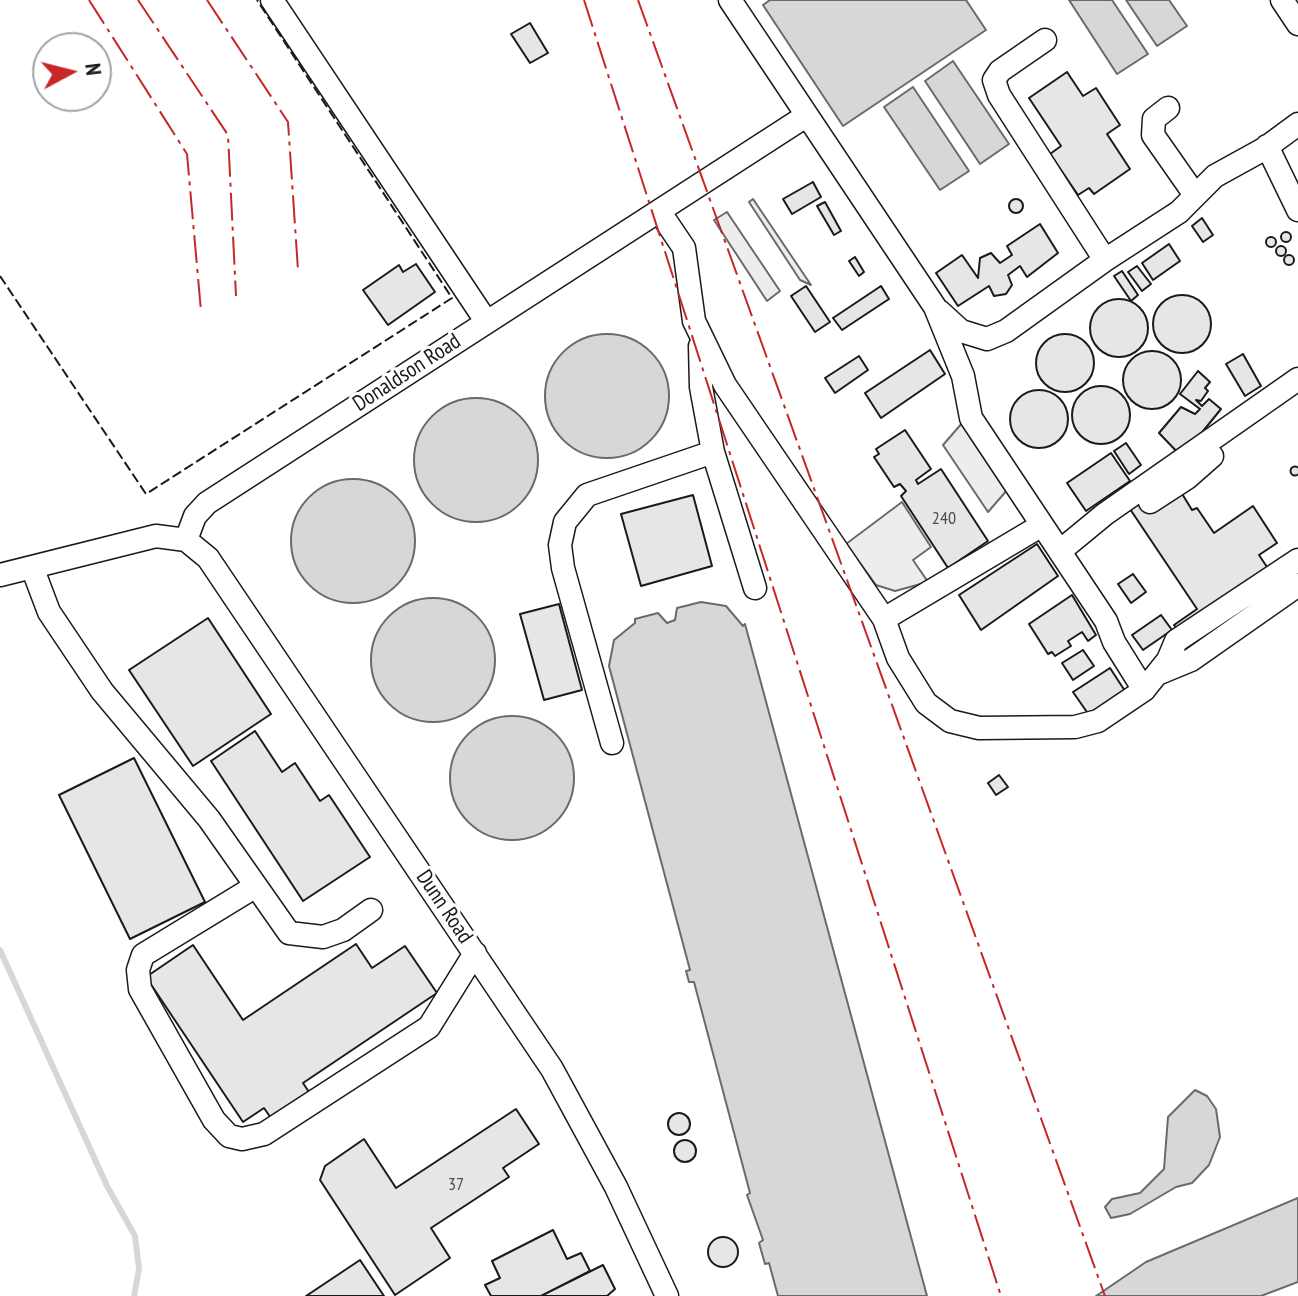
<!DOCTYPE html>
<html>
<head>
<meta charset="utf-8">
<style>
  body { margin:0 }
  #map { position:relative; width:1298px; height:1296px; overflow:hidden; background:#fff; font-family:"PT Sans Narrow",sans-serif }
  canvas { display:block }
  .north { position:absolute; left:32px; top:32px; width:80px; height:80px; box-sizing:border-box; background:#fff; border:2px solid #a3a3a3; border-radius:50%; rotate:83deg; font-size:22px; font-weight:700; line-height:32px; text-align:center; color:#1a1a1a }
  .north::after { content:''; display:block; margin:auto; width:28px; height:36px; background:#c62828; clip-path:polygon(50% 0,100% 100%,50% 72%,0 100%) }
</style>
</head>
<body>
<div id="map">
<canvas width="1298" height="1296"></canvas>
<div class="north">N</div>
</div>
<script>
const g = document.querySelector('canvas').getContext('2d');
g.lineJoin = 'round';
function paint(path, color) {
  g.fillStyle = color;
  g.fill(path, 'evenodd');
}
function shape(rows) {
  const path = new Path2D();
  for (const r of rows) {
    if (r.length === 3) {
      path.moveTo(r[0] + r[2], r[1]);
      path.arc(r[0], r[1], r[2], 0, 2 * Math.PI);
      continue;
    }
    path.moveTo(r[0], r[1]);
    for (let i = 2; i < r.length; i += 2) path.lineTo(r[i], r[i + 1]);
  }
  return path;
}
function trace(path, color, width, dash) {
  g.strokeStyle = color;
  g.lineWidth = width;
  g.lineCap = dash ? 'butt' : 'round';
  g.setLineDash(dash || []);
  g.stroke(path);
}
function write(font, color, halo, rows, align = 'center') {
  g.font = font + ' "PT Sans Narrow",sans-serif';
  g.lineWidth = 6;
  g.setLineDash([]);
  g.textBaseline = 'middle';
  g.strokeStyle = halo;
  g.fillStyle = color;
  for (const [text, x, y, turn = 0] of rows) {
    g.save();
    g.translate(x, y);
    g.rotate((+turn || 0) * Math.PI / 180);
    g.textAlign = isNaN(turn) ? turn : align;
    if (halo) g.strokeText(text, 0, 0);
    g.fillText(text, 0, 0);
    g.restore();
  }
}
const built = shape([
  [753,199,811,285,800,280,749,202,753,199],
  [727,212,780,291,767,301,714,220,727,212],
  [963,422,1008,489,988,512,943,445,963,422],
  [902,502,931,547,913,560,928,582,895,591,876,585,846,544,902,502]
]);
const water = shape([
  [770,0,966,0,986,30,843,126,763,5,770,0],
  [1069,0,1112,0,1148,54,1117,74,1069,0],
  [1126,0,1169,0,1187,26,1157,46,1126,0],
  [953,61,1009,144,980,164,925,81,953,61],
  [913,87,969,171,940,190,884,107,913,87],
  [607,396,62],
  [476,460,62],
  [353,541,62],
  [433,660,62],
  [701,602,726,606,743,626,745,624,927,1296,778,1296,769,1263,765,1264,759,1243,763,1240,747,1195,750,1193,694,982,689,982,686,971,690,970,609,666,614,640,635,623,635,619,658,613,667,623,675,620,677,608,701,602],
  [512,778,62],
  [1195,1090,1207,1096,1216,1109,1220,1137,1209,1165,1192,1183,1176,1187,1130,1214,1111,1218,1105,1207,1112,1199,1140,1193,1164,1169,1168,1117,1195,1090],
  [1298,1198,1298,1282,1261,1296,1096,1296,1146,1262,1298,1198]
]);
const stream = shape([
  [0,950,107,1186,135,1236,139,1269,134,1296]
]);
const building = shape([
  [530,23,548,53,530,63,511,34,530,23],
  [1067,72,1083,96,1096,88,1120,125,1107,134,1130,169,1094,194,1089,188,1078,195,1050,154,1061,146,1029,98,1067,72],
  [813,182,821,197,792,214,783,199,813,182],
  [1016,206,7],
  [825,202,841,231,834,235,817,206,825,202],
  [1202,218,1213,235,1203,242,1192,226,1202,218],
  [1040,224,1058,253,1027,277,1020,266,1008,275,1012,285,1006,294,994,296,989,286,958,306,936,273,962,255,978,278,980,258,991,253,1000,263,1012,255,1007,246,1040,224],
  [1286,237,5],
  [1271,242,5],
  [1169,244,1180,261,1153,280,1142,263,1169,244],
  [1281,251,5],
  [1289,260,5],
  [855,257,864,272,859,276,849,261,855,257],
  [416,264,435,292,388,325,363,290,399,265,403,272,416,264],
  [1137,266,1151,284,1142,291,1128,272,1137,266],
  [1122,271,1138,295,1131,301,1114,276,1122,271],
  [806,286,830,322,815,332,791,296,806,286],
  [881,286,889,299,842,330,833,318,881,286],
  [1182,324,29],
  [1119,328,29],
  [1065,363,29],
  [930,350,945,374,881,418,865,393,930,350],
  [1152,380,29],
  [1243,354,1261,386,1245,396,1226,364,1243,354],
  [859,356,868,370,835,393,825,378,859,356],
  [1198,371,1210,382,1205,388,1208,391,1201,401,1196,400,1202,406,1209,399,1221,409,1182,457,1159,433,1181,407,1195,414,1200,409,1180,394,1198,371],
  [1101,415,29],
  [1039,419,29],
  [905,430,931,469,916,480,918,484,941,469,988,541,948,568,901,496,906,491,900,484,894,487,874,457,879,454,876,449,905,430],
  [1126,443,1141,465,1129,474,1114,451,1126,443],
  [1111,453,1130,481,1086,511,1067,483,1111,453],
  [1295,471,4.5],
  [1173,479,1192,510,1197,508,1214,533,1253,506,1277,543,1259,555,1269,570,1259,600,1189,647,1174,625,1197,609,1130,509,1173,479],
  [693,495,712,566,641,586,621,514,693,495],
  [1037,544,1058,576,981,630,959,595,1037,544],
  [1133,574,1146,592,1131,603,1118,584,1133,574],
  [1072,595,1096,635,1088,641,1082,632,1068,641,1071,646,1055,656,1052,652,1048,654,1029,624,1072,595],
  [559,604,582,690,544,700,520,614,559,604],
  [1161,615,1172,630,1143,650,1132,635,1161,615],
  [208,618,271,714,193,766,129,670,208,618],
  [1083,650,1094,666,1073,680,1062,663,1083,650],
  [1110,668,1125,691,1089,715,1073,692,1110,668],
  [255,731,282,772,295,763,320,801,329,795,370,857,303,901,211,761,255,731],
  [134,758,205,902,130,939,59,795,134,758],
  [999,775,1008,787,996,795,988,783,999,775],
  [356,944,372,968,405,946,437,993,303,1083,311,1095,273,1121,264,1108,243,1122,146,977,193,945,243,1020,356,944],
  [516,1109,539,1144,503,1168,509,1177,431,1228,450,1258,395,1295,320,1180,325,1166,364,1139,396,1188,516,1109],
  [679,1124,11],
  [685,1151,11],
  [553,1230,567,1259,581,1253,590,1271,541,1296,491,1296,485,1285,500,1278,492,1261,553,1230],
  [723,1252,15],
  [360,1260,384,1296,306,1296,360,1260],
  [603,1265,615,1289,607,1296,541,1296,603,1265]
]);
const minor = shape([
  [272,0,486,321],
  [730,0,935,307,963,376,971,418,1106,621,1114,642,1144,690],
  [1282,0,1298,24],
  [1168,108,1154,119,1153,135,1195,195],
  [1267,146,1298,210],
  [659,211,684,248,694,321,725,385,884,619,898,658,926,703,950,721,979,728,1075,727,1098,721,1144,690,1168,660,1176,641,1298,560],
  [1105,260,1179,212,1215,176,1264,149,1298,124],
  [939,311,961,331,987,339,1006,331,1105,260,999,95,994,80,1000,71,1045,40],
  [700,346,701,387,713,452,755,588],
  [1150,502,1187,478,1212,456],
  [186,540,195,516,207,503,806,116],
  [1060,551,1105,514,1298,379],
  [32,567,49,612,102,691,209,819,289,933,323,937,343,930,371,910],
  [0,575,156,536,186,540,208,558,552,1069,616,1187,667,1296],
  [884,619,1042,525],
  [1157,674,1191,660,1298,585],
  [612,743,563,568,560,545,565,522,587,495,713,452],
  [256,886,143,955,138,970,140,989,214,1120,229,1136,242,1139,264,1134,429,1027,475,953]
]);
const fence = shape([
  [0,276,146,494,452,298,257,0]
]);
const power = shape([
  [89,0,187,154,201,311],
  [138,0,228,135,236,296],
  [207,0,288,122,298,270],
  [584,0,1001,1296],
  [638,0,1105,1296]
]);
const numberNames = [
  ["240",944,519],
  ["37",456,1185]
];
const streetNames = [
  ["Donaldson Road",407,373,-33],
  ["Dunn Road",444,907,56]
];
paint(built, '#ededed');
trace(built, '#6a6a6a', 2);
paint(water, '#d7d7d7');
trace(water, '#6a6a6a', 2);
trace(stream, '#d7d7d7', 6);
paint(building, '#e6e6e6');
trace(building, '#1a1a1a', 2);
trace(minor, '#1a1a1a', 25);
trace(minor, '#fff', 22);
trace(fence, '#1a1a1a', 2, [10, 4]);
trace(power, '#c62828', 2, [28, 6, 4, 6]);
write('18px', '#4d4d4d', null, numberNames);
write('22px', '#1a1a1a', '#fff', streetNames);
</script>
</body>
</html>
